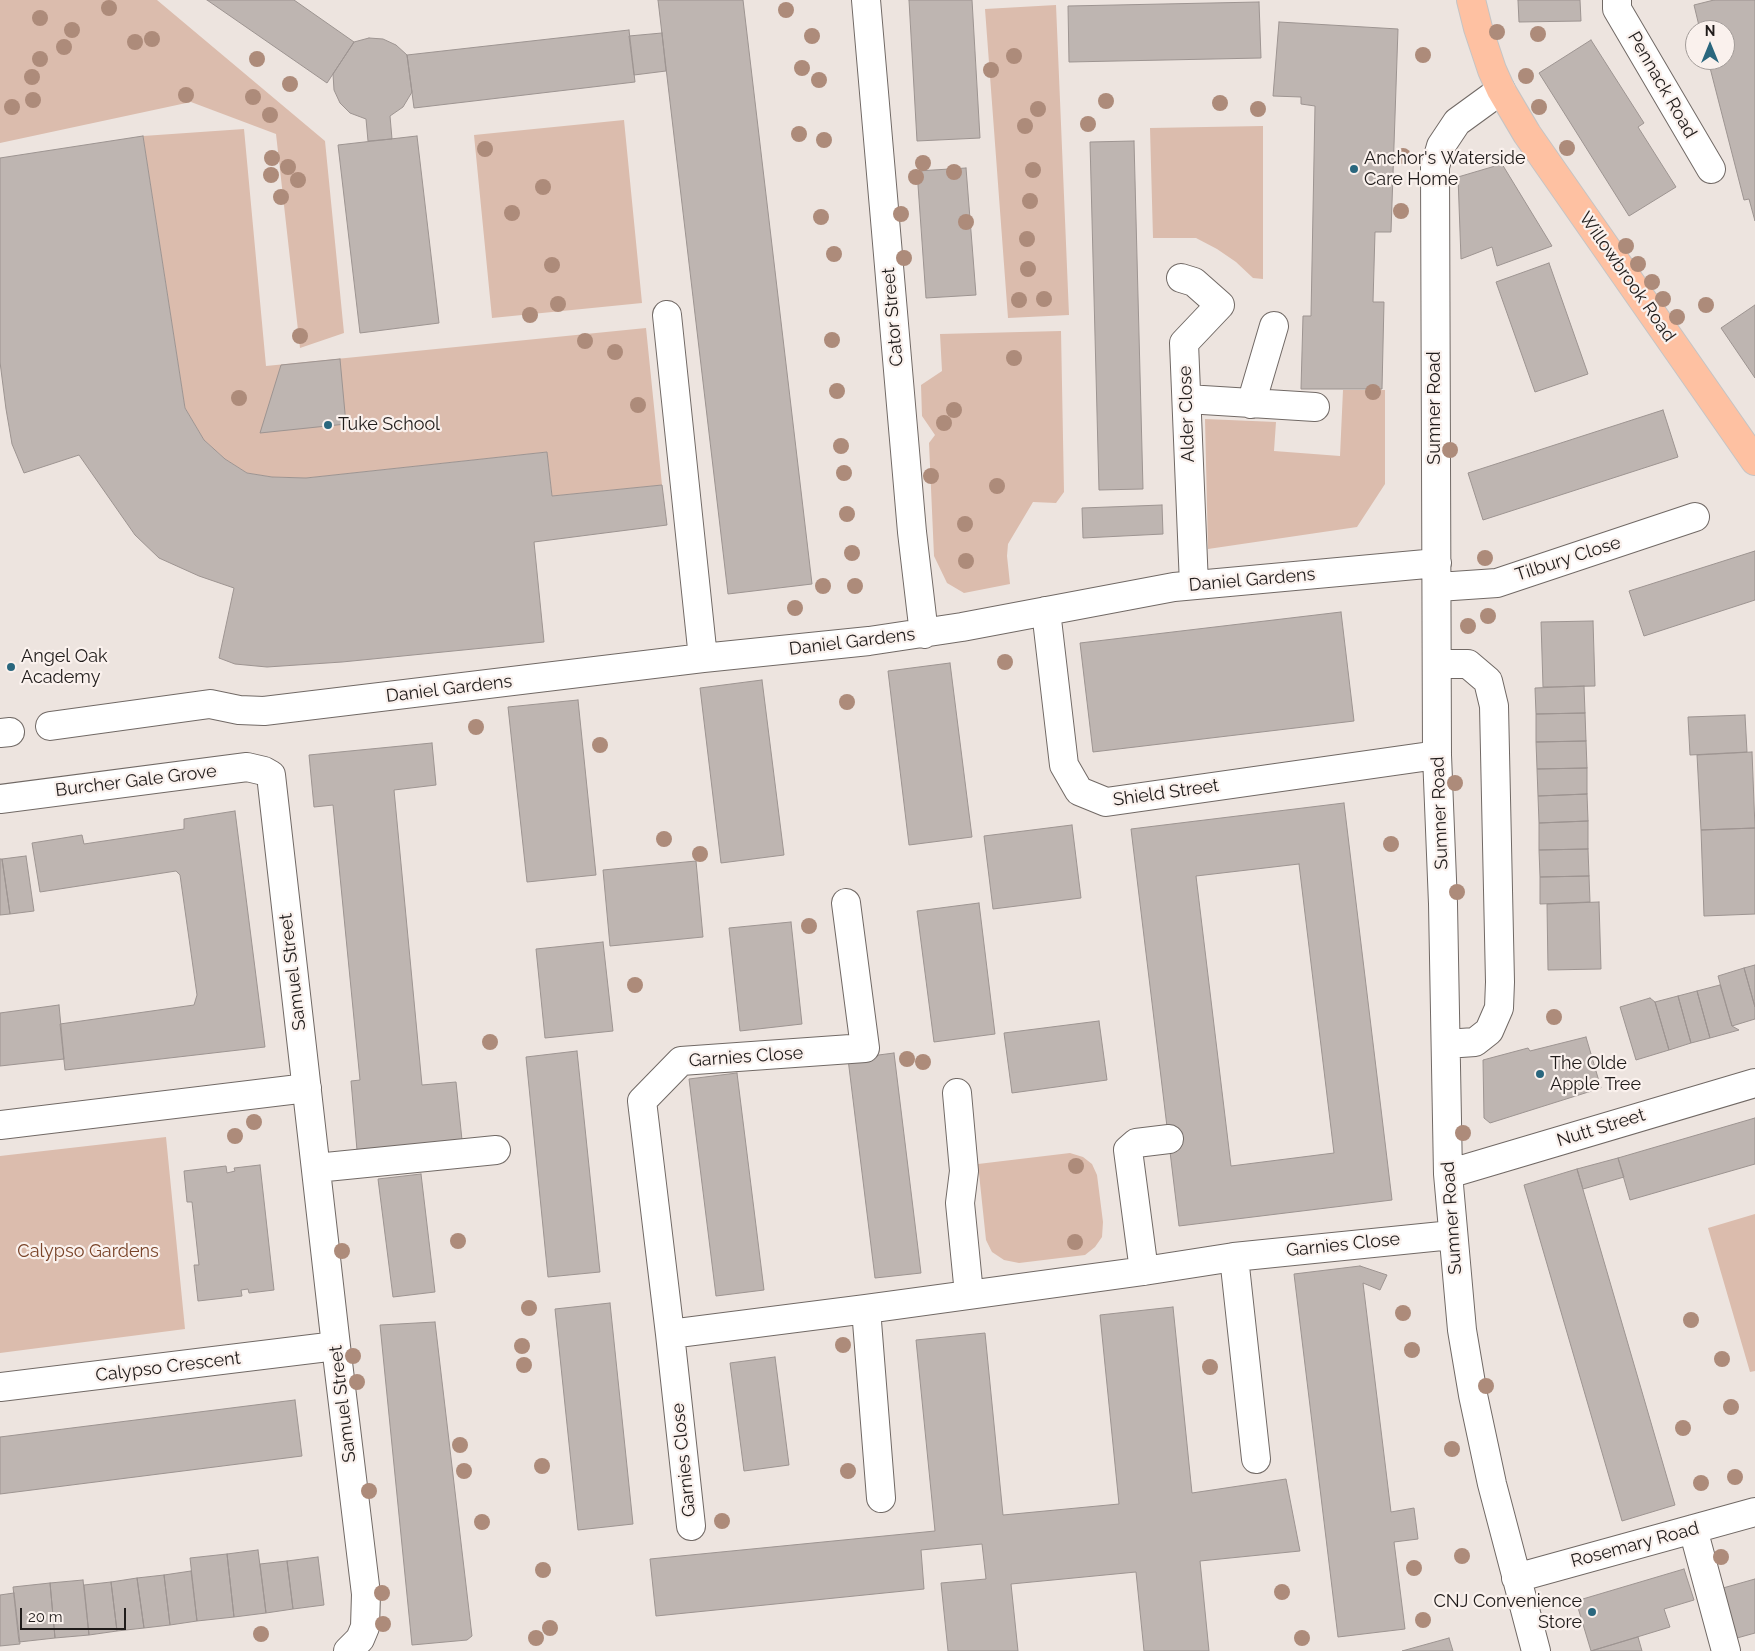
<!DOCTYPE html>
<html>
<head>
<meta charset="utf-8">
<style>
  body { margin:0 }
  #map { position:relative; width:1755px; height:1651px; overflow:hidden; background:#ede4df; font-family:Raleway,sans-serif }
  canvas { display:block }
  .north { position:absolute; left:1685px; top:20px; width:50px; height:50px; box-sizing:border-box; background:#faf1ed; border:1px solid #a39c99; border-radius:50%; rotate:0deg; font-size:14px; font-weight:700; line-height:20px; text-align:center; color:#201c1b }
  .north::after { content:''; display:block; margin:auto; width:18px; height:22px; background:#2a677e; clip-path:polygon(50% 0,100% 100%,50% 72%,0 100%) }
  .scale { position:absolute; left:20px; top:1608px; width:106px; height:22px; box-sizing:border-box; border:2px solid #201c1b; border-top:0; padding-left:6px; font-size:15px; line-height:18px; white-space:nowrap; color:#201c1b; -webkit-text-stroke:4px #faf1ed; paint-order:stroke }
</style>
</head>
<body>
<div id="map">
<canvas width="1755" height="1651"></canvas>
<div class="north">N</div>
<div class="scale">20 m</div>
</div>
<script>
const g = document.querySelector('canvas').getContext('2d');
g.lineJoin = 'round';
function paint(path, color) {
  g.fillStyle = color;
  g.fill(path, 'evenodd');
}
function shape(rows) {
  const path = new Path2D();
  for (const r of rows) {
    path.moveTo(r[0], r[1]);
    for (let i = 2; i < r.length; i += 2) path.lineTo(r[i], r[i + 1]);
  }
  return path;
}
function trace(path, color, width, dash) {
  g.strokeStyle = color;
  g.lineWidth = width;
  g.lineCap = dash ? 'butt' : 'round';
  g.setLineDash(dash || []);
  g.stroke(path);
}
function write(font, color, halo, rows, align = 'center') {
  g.font = font + ' Raleway,sans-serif';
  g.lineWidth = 4.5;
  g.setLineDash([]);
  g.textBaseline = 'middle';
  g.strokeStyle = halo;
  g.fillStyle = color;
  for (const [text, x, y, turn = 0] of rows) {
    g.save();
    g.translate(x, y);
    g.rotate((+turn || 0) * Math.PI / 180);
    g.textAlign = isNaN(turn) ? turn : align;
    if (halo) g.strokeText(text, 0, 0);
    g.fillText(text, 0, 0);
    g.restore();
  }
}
const green = shape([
  [0,0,157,0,325,141,344,333,300,348,276,134,191,102,0,143],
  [1056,5,1069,315,1008,318,985,9],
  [624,120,642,303,492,318,474,135],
  [1263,126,1263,279,1253,278,1236,262,1217,249,1196,238,1153,238,1150,128],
  [244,129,266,366,646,328,662,485,552,496,547,452,306,478,272,477,247,473,225,459,204,440,185,408,143,136],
  [1061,331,1064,492,1056,503,1033,502,1008,544,1007,556,1010,584,964,593,947,583,934,556,929,443,935,435,922,416,921,385,942,371,940,334],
  [1343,390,1385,390,1385,484,1357,527,1208,549,1205,419,1276,422,1274,451,1340,456],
  [166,1137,185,1329,0,1353,0,1156],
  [1070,1153,1083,1157,1092,1164,1097,1175,1103,1222,1102,1237,1095,1247,1085,1255,1019,1263,1004,1260,992,1252,986,1240,978,1164],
  [1755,1214,1755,1371,1750,1372,1708,1228]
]);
const building = shape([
  [207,0,294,0,354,42,327,83,207,0],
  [658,0,743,0,812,584,728,594,658,0],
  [909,0,972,0,980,138,917,141,909,0],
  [1518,0,1580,0,1581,21,1519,22,1518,0],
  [1714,0,1755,0,1755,221,1749,199,1744,200,1708,60,1725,60,1725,30,1700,30,1694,5,1714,0],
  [1259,2,1261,58,1069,62,1068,6,1259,2],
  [1279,22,1398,29,1391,232,1375,232,1373,302,1384,302,1382,389,1301,389,1303,316,1311,316,1315,106,1301,104,1301,97,1273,96,1279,22],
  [629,30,635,82,414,108,407,55,629,30],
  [662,33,666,71,634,75,629,36,662,33],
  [369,38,383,39,396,45,407,55,412,92,403,107,390,116,392,139,368,141,366,119,350,113,340,103,334,90,333,74,354,42,369,38],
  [1591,40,1644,123,1638,127,1676,187,1629,216,1539,73,1591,40],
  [143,136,185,408,204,440,225,459,247,473,272,477,306,478,547,452,552,496,662,485,667,525,534,542,544,642,342,662,267,667,235,664,219,658,234,588,199,576,159,558,135,535,79,455,24,473,12,444,6,409,0,362,0,158,143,136],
  [417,136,439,323,360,333,338,145,417,136],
  [1134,141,1143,489,1099,490,1090,142,1134,141],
  [1502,164,1552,246,1497,266,1492,247,1461,259,1458,177,1502,164],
  [966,168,976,295,926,298,917,171,966,168],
  [1549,263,1588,374,1535,392,1496,282,1549,263],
  [1755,305,1755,378,1721,328,1755,305],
  [340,359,346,424,260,433,281,365,340,359],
  [1663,410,1678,457,1483,520,1468,473,1663,410],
  [1162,505,1163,534,1083,538,1082,508,1162,505],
  [1755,551,1755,600,1644,636,1629,591,1755,551],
  [1341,612,1354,721,1093,752,1080,643,1341,612],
  [1593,621,1595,686,1543,687,1541,622,1593,621],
  [950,663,972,837,909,845,888,671,950,663],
  [762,680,784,855,721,863,700,688,762,680],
  [1584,686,1585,713,1536,714,1535,688,1584,686],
  [578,700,596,875,527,882,508,707,578,700],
  [1585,713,1586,741,1536,742,1536,714,1585,713],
  [1745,715,1747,752,1690,755,1688,717,1745,715],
  [1586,741,1587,768,1537,769,1536,742,1586,741],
  [432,743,436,785,394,790,422,1085,456,1082,462,1140,357,1150,351,1081,360,1080,333,805,314,807,309,755,432,743],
  [1752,752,1755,828,1701,830,1697,755,1752,752],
  [1587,768,1587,794,1538,796,1537,769,1587,768],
  [1587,794,1588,821,1539,823,1538,796,1587,794],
  [1344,803,1392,1200,1179,1226,1131,829,1344,803],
  [1299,864,1334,1153,1231,1166,1196,876,1299,864],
  [235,811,265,1047,65,1070,60,1024,194,1005,197,995,180,875,176,871,40,892,32,843,82,835,84,844,184,829,184,819,235,811],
  [1588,821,1588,849,1539,850,1539,823,1588,821],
  [1072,825,1081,898,993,909,984,836,1072,825],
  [1755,828,1755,914,1704,916,1701,830,1755,828],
  [1588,849,1589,876,1540,877,1539,850,1588,849],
  [26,856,34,911,10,914,2,859,26,856],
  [0,859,2,859,10,914,0,915,0,859],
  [696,861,703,937,610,946,603,870,696,861],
  [1589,876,1590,902,1540,904,1540,877,1589,876],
  [1599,902,1601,969,1548,970,1547,904,1599,902],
  [979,903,995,1034,934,1042,917,911,979,903],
  [791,922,802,1024,740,1031,729,928,791,922],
  [603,942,613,1031,545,1038,536,949,603,942],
  [1755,965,1755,1007,1744,968,1755,965],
  [1744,968,1755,1007,1755,1019,1732,1026,1718,976,1744,968],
  [1720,985,1732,1026,1739,1030,1710,1038,1697,991,1720,985],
  [1697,991,1710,1038,1691,1043,1678,996,1697,991],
  [1678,996,1691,1043,1669,1050,1655,1002,1678,996],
  [1650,998,1655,1002,1669,1050,1636,1060,1620,1007,1650,998],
  [59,1005,64,1059,0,1066,0,1013,59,1005],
  [1099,1021,1107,1080,1012,1093,1004,1033,1099,1021],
  [1586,1037,1601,1088,1490,1123,1484,1118,1483,1060,1528,1048,1530,1051,1586,1037],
  [577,1051,600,1272,548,1277,526,1057,577,1051],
  [894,1053,921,1273,875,1278,848,1059,894,1053],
  [737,1073,764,1290,716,1296,689,1079,737,1073],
  [1755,1118,1755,1164,1630,1200,1618,1158,1755,1118],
  [1618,1158,1624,1177,1583,1189,1577,1169,1618,1158],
  [260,1165,274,1290,249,1293,248,1289,241,1290,242,1296,198,1301,194,1265,199,1265,192,1202,187,1202,184,1171,226,1166,227,1173,235,1171,234,1168,260,1165],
  [1577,1169,1675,1505,1622,1521,1524,1185,1577,1169],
  [421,1174,435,1292,393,1297,378,1179,421,1174],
  [1360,1266,1387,1275,1380,1290,1363,1283,1391,1512,1414,1508,1418,1539,1394,1542,1405,1629,1338,1637,1294,1274,1360,1266],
  [610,1303,633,1524,578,1530,555,1309,610,1303],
  [1173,1307,1192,1493,1286,1479,1300,1551,1200,1561,1209,1651,1144,1651,1136,1572,1011,1584,1018,1651,948,1651,941,1583,986,1579,982,1544,921,1550,924,1589,656,1616,650,1559,935,1531,916,1340,985,1333,1003,1515,1119,1504,1100,1315,1173,1307],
  [435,1322,472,1636,467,1640,412,1645,380,1325,435,1322],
  [775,1357,789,1465,744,1471,730,1363,775,1357],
  [295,1400,302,1456,0,1494,0,1437,295,1400],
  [258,1550,266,1613,234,1617,227,1554,258,1550],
  [227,1554,234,1617,197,1621,190,1558,227,1554],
  [318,1557,324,1605,293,1609,287,1561,318,1557],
  [287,1561,293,1609,266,1613,260,1564,287,1561],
  [1684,1569,1694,1600,1664,1609,1670,1627,1591,1651,1576,1601,1684,1569],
  [191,1571,197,1621,170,1625,164,1575,191,1571],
  [164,1575,170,1625,144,1628,137,1578,164,1575],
  [137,1578,144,1628,117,1631,111,1582,137,1578],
  [1755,1579,1755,1633,1737,1638,1723,1588,1755,1579],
  [83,1580,89,1635,55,1638,50,1583,83,1580],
  [111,1582,117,1631,89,1635,84,1585,111,1582],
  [50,1583,55,1638,19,1642,13,1587,50,1583],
  [14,1593,20,1644,0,1646,0,1595,14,1593],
  [1638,1637,1642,1651,1591,1651,1638,1637],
  [1449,1638,1453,1651,1402,1651,1449,1638]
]);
const minor = shape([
  [866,0,912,532,924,634],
  [1617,0,1617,9,1711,169],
  [1501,90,1457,122,1441,146,1435,167,1437,755,1443,904,1448,1174,1462,1330,1473,1395,1492,1484,1536,1651],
  [1181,278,1194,282,1220,305,1184,343,1194,585],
  [667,315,703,658],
  [1187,399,1315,407],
  [1251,404,1274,326],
  [1438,587,1497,583,1695,517],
  [1046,611,1064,765,1079,791,1106,802,1437,755],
  [1437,664,1468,664,1488,681,1494,706,1500,982,1499,1008,1489,1031,1475,1042,1446,1044],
  [50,726,210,704,239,710,264,711,703,658,869,641,962,627,1174,587,1437,563],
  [0,733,10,732],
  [0,799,247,767,264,771,271,775,336,1346,366,1594,365,1627,360,1639,348,1651],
  [957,1093,964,1171,960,1203,969,1294],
  [0,1125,307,1088],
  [316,1168,496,1150],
  [1448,1174,1755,1083],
  [1234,1257,1256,1459],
  [1144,1271,1128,1150,1136,1143,1169,1139],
  [866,1309,881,1498],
  [670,1334,866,1309,1144,1271,1234,1257,1452,1235],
  [0,1387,336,1346],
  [691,1526,670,1334,642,1101,681,1061,865,1048,846,903],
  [1693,1529,1726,1651],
  [1516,1578,1755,1512]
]);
const major = shape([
  [1471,0,1478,28,1492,70,1501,90,1527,134,1755,461]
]);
const trees = [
  [109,8],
  [786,10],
  [40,18],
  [72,30],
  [1497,32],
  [1538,34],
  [812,36],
  [152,39],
  [135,42],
  [64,47],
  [1423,55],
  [1014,56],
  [40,59],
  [257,59],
  [802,68],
  [991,70],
  [1526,76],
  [32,77],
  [819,80],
  [290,84],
  [186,95],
  [253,97],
  [33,100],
  [1106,101],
  [1220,103],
  [12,107],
  [1539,107],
  [1038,109],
  [1258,109],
  [270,115],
  [1088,124],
  [1025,126],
  [799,134],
  [824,140],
  [1567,148],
  [485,149],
  [1403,156],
  [272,158],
  [923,163],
  [288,167],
  [1033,170],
  [954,172],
  [271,175],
  [916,177],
  [298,180],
  [543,187],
  [281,197],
  [1030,201],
  [1401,211],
  [512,213],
  [901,214],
  [821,217],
  [966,222],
  [1027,239],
  [1626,246],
  [834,254],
  [904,258],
  [1638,264],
  [552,265],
  [1028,269],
  [1652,282],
  [1044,299],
  [1663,299],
  [1019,300],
  [558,304],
  [1706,305],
  [530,315],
  [1677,317],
  [300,336],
  [832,340],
  [585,341],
  [615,352],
  [1014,358],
  [837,391],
  [1373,392],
  [239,398],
  [638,405],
  [954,410],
  [944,423],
  [841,446],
  [1450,450],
  [844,473],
  [931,476],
  [997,486],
  [847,514],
  [965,524],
  [852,553],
  [1485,558],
  [966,561],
  [823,586],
  [855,586],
  [795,608],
  [1488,616],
  [1468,626],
  [1005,662],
  [847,702],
  [476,727],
  [600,745],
  [1455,783],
  [664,839],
  [1391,844],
  [700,854],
  [1457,892],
  [809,926],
  [635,985],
  [1554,1017],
  [490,1042],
  [907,1059],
  [923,1062],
  [254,1122],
  [1463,1133],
  [235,1136],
  [1076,1166],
  [458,1241],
  [1075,1242],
  [342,1251],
  [529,1308],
  [1403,1313],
  [1691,1320],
  [843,1345],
  [522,1346],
  [1412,1350],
  [353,1356],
  [1722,1359],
  [524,1365],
  [1210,1367],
  [357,1382],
  [1486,1386],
  [1731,1407],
  [1683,1428],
  [460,1445],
  [1452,1449],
  [542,1466],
  [464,1471],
  [848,1471],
  [1735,1477],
  [1701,1483],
  [369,1491],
  [722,1521],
  [482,1522],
  [1462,1556],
  [1721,1557],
  [1414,1568],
  [543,1570],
  [1282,1592],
  [382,1593],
  [1423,1620],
  [383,1624],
  [550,1628],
  [261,1634],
  [536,1638],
  [1302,1638]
];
const markers = [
  [1354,169,5,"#2a677e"],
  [328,425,5,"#2a677e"],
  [11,667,5,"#2a677e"],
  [1540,1074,5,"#2a677e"],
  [1592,1612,5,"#2a677e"]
];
const streetNames = [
  ["Pennack Road",1662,85,60],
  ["Willowbrook Road",1627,277,55],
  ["Cator Street",893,317,-95],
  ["Sumner Road",1435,408,-90],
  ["Alder Close",1187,414,-92],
  ["Tilbury Close",1568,559,-18],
  ["Daniel Gardens",1252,580,-5],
  ["Daniel Gardens",852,642,-7],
  ["Daniel Gardens",449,689,-7],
  ["Burcher Gale Grove",136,781,-7],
  ["Shield Street",1166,793,-8],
  ["Sumner Road",1440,813,-92],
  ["Samuel Street",293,972,-97],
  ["Garnies Close",746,1057,-4],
  ["Nutt Street",1601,1128,-17],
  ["Sumner Road",1452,1218,-94],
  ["Garnies Close",1343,1245,-6],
  ["Calypso Crescent",168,1367,-7],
  ["Samuel Street",343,1404,-97],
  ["Garnies Close",684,1460,-96],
  ["Rosemary Road",1635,1545,-15]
];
const poiNames = [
  ["Anchor's Waterside",1364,159],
  ["Care Home",1364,180],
  ["Tuke School",338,425],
  ["Angel Oak",21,657],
  ["Academy",21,678],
  ["The Olde",1550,1064],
  ["Apple Tree",1550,1085],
  ["CNJ Convenience",1582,1602,"right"],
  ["Store",1582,1623,"right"]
];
const parkNames = [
  ["Calypso Gardens",88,1252]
];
paint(green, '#dbbcad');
paint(building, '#beb5b1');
trace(building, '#9d9491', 1);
trace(minor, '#716965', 30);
trace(major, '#c5c4c4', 30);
trace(minor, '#fff', 28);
trace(major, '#fec1a2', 28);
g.fillStyle = '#ad8b7a';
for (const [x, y] of trees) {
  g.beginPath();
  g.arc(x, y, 8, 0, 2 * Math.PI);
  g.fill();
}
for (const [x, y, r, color] of markers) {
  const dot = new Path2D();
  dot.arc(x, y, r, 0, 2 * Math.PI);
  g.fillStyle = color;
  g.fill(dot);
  trace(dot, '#faf1ed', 2);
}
write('18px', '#201c1b', '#faf1ed', streetNames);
write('18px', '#201c1b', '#faf1ed', poiNames, 'left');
write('18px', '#794328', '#faf1ed', parkNames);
</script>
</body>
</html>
